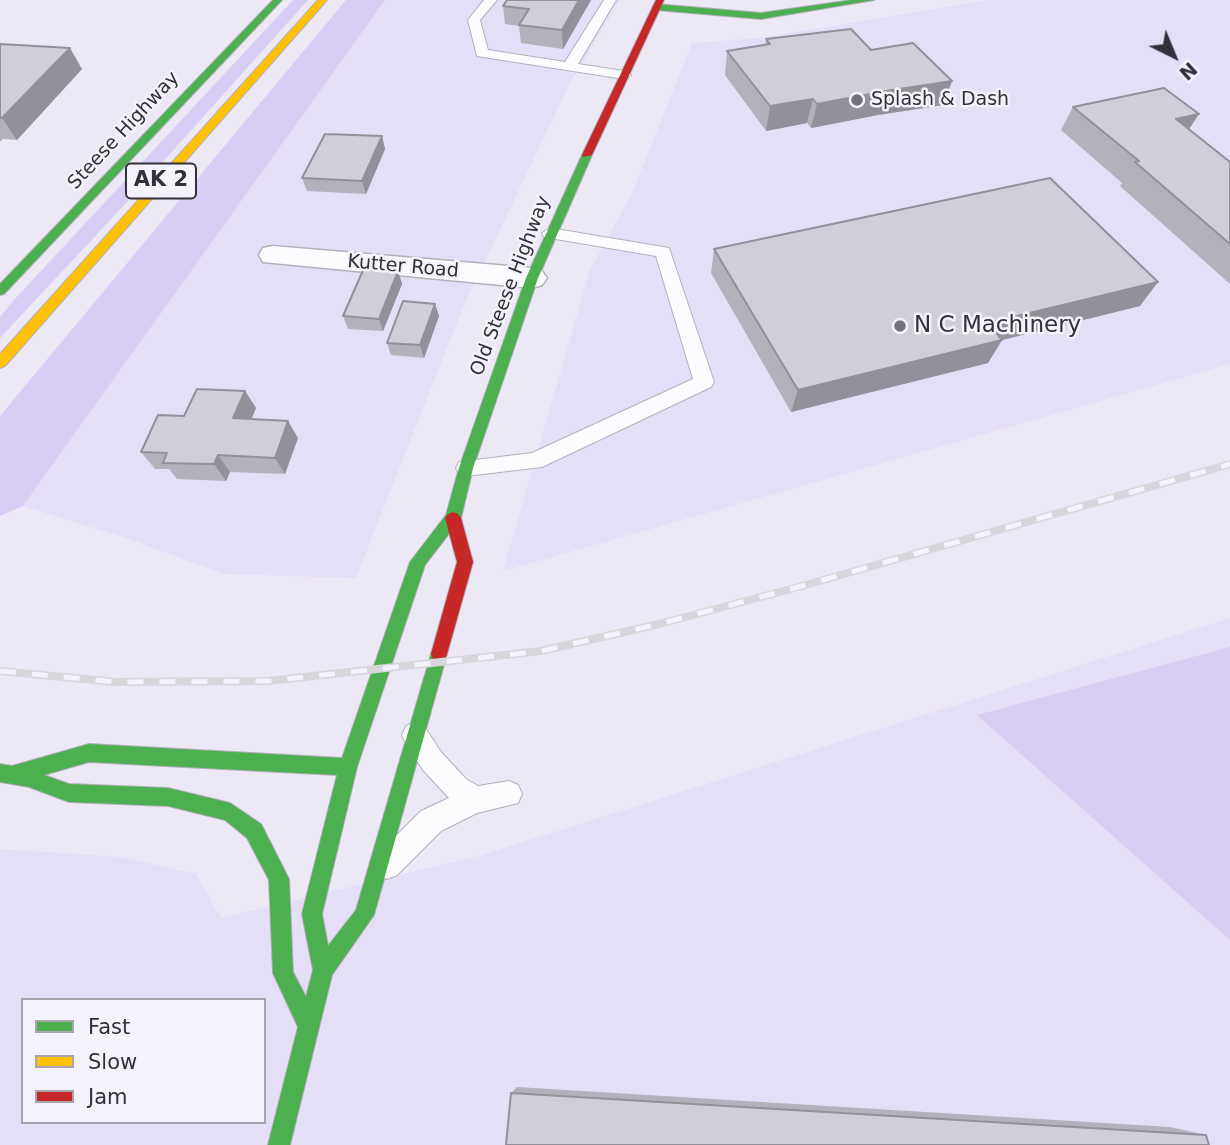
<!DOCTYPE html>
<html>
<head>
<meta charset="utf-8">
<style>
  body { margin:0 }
  #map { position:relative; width:1230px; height:1145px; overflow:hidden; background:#ece8f6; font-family:"DejaVu Sans",sans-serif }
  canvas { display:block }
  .legend { position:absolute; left:21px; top:998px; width:245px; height:126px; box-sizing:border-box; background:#f4f2fc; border:2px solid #a7a4ae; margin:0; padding:9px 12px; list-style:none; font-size:21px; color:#33303a }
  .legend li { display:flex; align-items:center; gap:14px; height:35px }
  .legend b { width:35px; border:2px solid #a7a4ae }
  .north { position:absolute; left:1139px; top:21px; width:70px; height:70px; -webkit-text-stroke:5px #f4f2fc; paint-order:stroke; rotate:137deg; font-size:19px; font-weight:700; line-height:28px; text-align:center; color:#33303a }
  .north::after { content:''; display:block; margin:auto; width:24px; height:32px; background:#33303a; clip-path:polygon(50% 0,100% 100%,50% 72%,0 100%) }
</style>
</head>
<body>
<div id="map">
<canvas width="1230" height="1145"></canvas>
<ul class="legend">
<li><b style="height:9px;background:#4caf50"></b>Fast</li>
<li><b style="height:9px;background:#ffc107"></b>Slow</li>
<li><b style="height:9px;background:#c62828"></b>Jam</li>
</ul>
<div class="north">N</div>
</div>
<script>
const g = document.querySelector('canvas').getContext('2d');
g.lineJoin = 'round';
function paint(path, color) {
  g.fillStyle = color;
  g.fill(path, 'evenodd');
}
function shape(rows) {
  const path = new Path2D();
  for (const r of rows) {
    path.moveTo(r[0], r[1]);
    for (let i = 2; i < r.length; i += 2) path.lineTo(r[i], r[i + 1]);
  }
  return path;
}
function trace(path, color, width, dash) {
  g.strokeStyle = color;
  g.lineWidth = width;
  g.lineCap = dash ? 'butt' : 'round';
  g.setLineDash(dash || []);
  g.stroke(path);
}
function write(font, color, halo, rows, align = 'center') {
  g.font = font + ' "DejaVu Sans",sans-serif';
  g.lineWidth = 5;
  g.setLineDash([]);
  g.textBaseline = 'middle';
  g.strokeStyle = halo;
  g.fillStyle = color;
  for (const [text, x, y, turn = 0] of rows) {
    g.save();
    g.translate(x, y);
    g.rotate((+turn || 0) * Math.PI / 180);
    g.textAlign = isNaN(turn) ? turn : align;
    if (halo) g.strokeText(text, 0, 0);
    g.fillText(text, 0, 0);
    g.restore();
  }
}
const built = shape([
  [385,0,620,0,569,85,463,307,356,578,224,574,129,539,23,506],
  [987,0,1230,0,1230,364,503,571,590,270,631,195,692,43,760,38],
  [1230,618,1230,1145,0,1145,0,849,120,857,196,874,221,918,479,856],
  [23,1000,264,1000,264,1122,23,1122]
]);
const green = shape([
  [293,0,308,0,127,202,0,338,0,317,13,301],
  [346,0,385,0,23,506,0,516,0,416],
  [1230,647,1230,940,977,715]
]);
const lane = shape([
  [484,0,497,0,480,20,488,50,565,62,604,0,616,0,578,64,624,71,631,75,624,79,477,56,468,20,484,0],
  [550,228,669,248,714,382,711,387,542,467,466,476,459,474,456,468,459,462,532,453,693,379,656,256,544,237,542,233,550,228],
  [415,722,424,726,441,752,466,779,478,786,509,781,518,785,522,794,518,803,477,813,441,831,397,875,387,879,377,875,373,865,377,855,421,811,449,798,423,770,406,744,402,735,406,726,415,722]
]);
const street = shape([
  [273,246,532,268,542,271,547,278,542,285,532,288,263,262,259,255,263,248,273,246]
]);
const fast = shape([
  [273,0,282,0,4,294,0,295,0,284,273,0],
  [852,0,874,0,761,19,656,10,652,7,656,4,761,13,852,0],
  [587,152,592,155,538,278,473,468,461,518,425,565,357,767,322,914,328,946,356,910,431,654,433,649,439,646,445,649,447,654,374,915,332,975,290,1145,268,1145,298,1027,273,973,269,880,247,838,225,820,168,806,69,802,29,787,0,782,0,764,12,766,89,744,342,758,410,562,446,515,459,468,526,278,582,155,587,152],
  [89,762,337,775,302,914,313,970,306,997,293,972,289,879,261,824,230,803,168,788,69,784,44,775,89,762]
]);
const slow = shape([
  [318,0,327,0,5,366,0,368,0,354,318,0]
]);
const jam = shape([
  [656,0,664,0,592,155,583,157,582,155,656,0],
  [453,512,458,514,461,518,473,562,447,654,445,659,439,662,433,659,431,654,457,562,445,518,448,514,453,512]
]);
const rail = shape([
  [0,671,116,682,268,681,541,651,659,624,802,586,1230,464]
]);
const wall = shape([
  [507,0,591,0,563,49,521,43,519,26,505,24,503,6],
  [766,39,871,50,952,81,943,105,878,115,811,128,807,123,766,131,725,75,727,51,765,45],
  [0,44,82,69,17,140,3,139,0,142],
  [1073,107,1189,130,1230,162,1230,284,1120,186,1122,183,1061,130],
  [382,136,385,149,366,194,307,191,302,178],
  [714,249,1140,306,1002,340,988,363,791,412,711,273],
  [398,271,402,284,383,331,348,329,343,316],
  [435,304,439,316,424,358,391,355,387,343],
  [245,391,256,408,251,419,298,438,285,474,230,472,226,481,177,479,169,469,155,469,141,452,184,416],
  [517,1087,1170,1127,1206,1135,511,1093]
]);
const shadedWall = shape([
  [579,0,591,0,563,49,562,30],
  [70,48,82,69,17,140,2,118],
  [952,81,943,105,878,115,811,128,817,104,886,91],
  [813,99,807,123,766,131,770,106],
  [1199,114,1184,137,1176,119],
  [382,136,385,149,366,194,362,181],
  [398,271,402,284,383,331,379,319],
  [1158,282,1140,306,1002,340,988,363,791,412,798,390,988,323],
  [435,304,439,316,424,358,420,345],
  [245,391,256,408,245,435,233,418],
  [288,421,298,438,285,474,275,458],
  [218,455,230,472,226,481,214,464]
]);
const building = shape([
  [507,0,579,0,562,30,519,25,529,9,503,6,507,0],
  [851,29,871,50,913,43,952,81,886,91,817,104,813,99,770,106,727,51,770,44,766,39,851,29],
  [0,44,70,48,2,118,0,118,0,44],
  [1164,88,1199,114,1176,119,1230,162,1230,244,1135,162,1139,161,1073,107,1164,88],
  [325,134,382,136,362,181,302,178,325,134],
  [1050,178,1158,282,988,323,1002,340,798,390,714,249,1050,178],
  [364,268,398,271,379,319,343,316,364,268],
  [403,301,435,304,420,345,387,343,403,301],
  [197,389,245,391,233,418,288,421,275,458,218,455,214,464,163,463,167,453,141,452,158,415,184,416,197,389],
  [511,1093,1206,1135,1209,1145,506,1145,511,1093]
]);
const markers = [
  [857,100,7,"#74707c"],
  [900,326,7,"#74707c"]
];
const farPoinames = [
  ["Splash & Dash",871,100]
];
const farStreetnames = [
  ["Steese Highway",124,131,-47],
  ["Kutter Road",403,267,5],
  ["Old Steese Highway",511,286,-69]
];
const shields = [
  [161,181,70]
];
const shieldNames = [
  ["AK 2",161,181]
];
const poiNames = [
  ["N C Machinery",914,326]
];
paint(built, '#e5def7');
paint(green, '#d8cdf4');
trace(lane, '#b3b0bb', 2);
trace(street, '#b3b0bb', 3);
trace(fast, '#b3b0bb', 2);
trace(slow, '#b3b0bb', 2);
trace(jam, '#b3b0bb', 2);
paint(lane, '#fcfcfe');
paint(street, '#fcfcfe');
paint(fast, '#4caf50');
paint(slow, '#ffc107');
paint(jam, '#c62828');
trace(rail, '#d8d6db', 8);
trace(rail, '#f4f2fc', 5, [16]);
paint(wall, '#b4b1bb');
paint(shadedWall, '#929098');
paint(building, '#d1ced9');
trace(building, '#929098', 2);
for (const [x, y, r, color] of markers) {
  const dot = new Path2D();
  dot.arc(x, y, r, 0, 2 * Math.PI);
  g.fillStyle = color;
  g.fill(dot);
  trace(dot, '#f4f2fc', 2.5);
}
write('19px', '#33303a', '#f4f2fc', farPoinames, 'left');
write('19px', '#33303a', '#f4f2fc', farStreetnames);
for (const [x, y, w] of shields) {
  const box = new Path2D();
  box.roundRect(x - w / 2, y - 17.5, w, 35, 5);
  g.fillStyle = '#f4f2fc';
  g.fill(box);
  trace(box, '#33303a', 2);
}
write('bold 21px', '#33303a', null, shieldNames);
write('23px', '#33303a', '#f4f2fc', poiNames, 'left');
</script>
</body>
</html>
